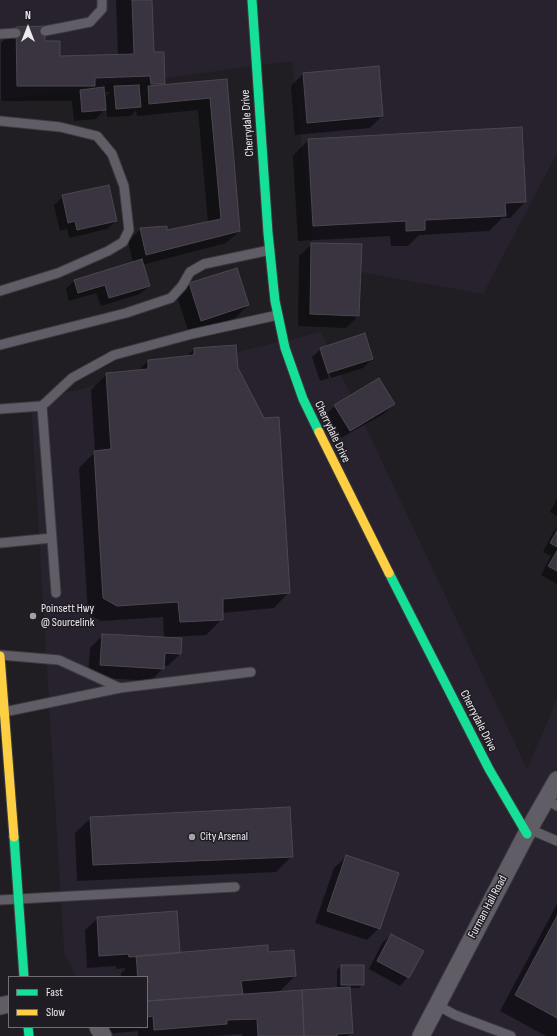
<!DOCTYPE html>
<html>
<head>
<meta charset="utf-8">
<style>
  body { margin:0 }
  #map { position:relative; width:557px; height:1036px; overflow:hidden; background:#201e22; font-family:"Sofia Sans Condensed",sans-serif }
  canvas { display:block }
  .legend { position:absolute; left:8px; top:976px; width:140px; height:52px; box-sizing:border-box; background:#1f1d23; border:1px solid #716f74; margin:0; padding:5px 7px; list-style:none; font-size:12px; color:#ebeaee }
  .legend li { display:flex; align-items:center; gap:8px; height:20px }
  .legend b { width:20px; border:1px solid #716f74 }
  .north { position:absolute; left:8px; top:8px; width:40px; height:40px; -webkit-text-stroke:3px #1f1d23; paint-order:stroke; rotate:0deg; font-size:11px; font-weight:700; line-height:16px; text-align:center; color:#ebeaee }
  .north::after { content:''; display:block; margin:auto; width:14px; height:18px; background:#ebeaee; clip-path:polygon(50% 0,100% 100%,50% 72%,0 100%) }
</style>
</head>
<body>
<div id="map">
<canvas width="557" height="1036"></canvas>
<ul class="legend">
<li><b style="height:5px;background:#16e098"></b>Fast</li>
<li><b style="height:5px;background:#ffcf43"></b>Slow</li>
</ul>
<div class="north">N</div>
</div>
<script>
const g = document.querySelector('canvas').getContext('2d');
g.lineJoin = 'round';
function paint(path, color) {
  g.fillStyle = color;
  g.fill(path, 'evenodd');
}
function shape(rows) {
  const path = new Path2D();
  for (const r of rows) {
    path.moveTo(r[0], r[1]);
    for (let i = 2; i < r.length; i += 2) path.lineTo(r[i], r[i + 1]);
  }
  return path;
}
function trace(path, color, width, dash) {
  g.strokeStyle = color;
  g.lineWidth = width;
  g.lineCap = dash ? 'butt' : 'round';
  g.setLineDash(dash || []);
  g.stroke(path);
}
function write(font, color, halo, rows, align = 'center') {
  g.font = font + ' "Sofia Sans Condensed",sans-serif';
  g.lineWidth = 3;
  g.setLineDash([]);
  g.textBaseline = 'middle';
  g.strokeStyle = halo;
  g.fillStyle = color;
  for (const [text, x, y, turn = 0] of rows) {
    g.save();
    g.translate(x, y);
    g.rotate((+turn || 0) * Math.PI / 180);
    g.textAlign = isNaN(turn) ? turn : align;
    if (halo) g.strokeText(text, 0, 0);
    g.fillText(text, 0, 0);
    g.restore();
  }
}
const built = shape([
  [0,0,557,0,557,153,483,294,315,264,292,61,0,100],
  [321,332,527,769,557,699,557,1036,103,1036,99,1027,147,1027,147,977,76,977,64,952,31,401]
]);
const shadow = shape([
  [116,0,151,0,153,53,164,83,161,86,226,80,239,231,226,243,142,265,149,286,140,294,101,306,96,293,69,301,66,289,74,281,133,263,128,241,141,229,166,231,208,222,198,110,137,116,136,110,131,116,107,117,106,96,110,92,103,92,104,110,96,119,74,121,72,101,1,101,1,43,17,28,44,42,59,57,118,55],
  [303,74,382,116,370,128,295,135,291,86],
  [308,140,525,202,510,218,502,218,489,231,419,235,408,246,391,246,390,236,298,241,293,156],
  [63,196,116,221,107,229,69,238,67,229,60,231,54,205],
  [312,244,358,316,346,328,298,326,299,256],
  [190,284,248,305,235,318,189,333,177,297],
  [236,346,237,369,289,592,274,608,222,613,222,619,206,635,170,637,180,654,168,666,163,666,163,668,151,681,88,677,90,648,103,635,164,638,163,617,101,621,88,614,79,468,95,452,91,390,107,374,138,371,148,361,186,357,194,349],
  [321,349,372,359,363,368,331,378,323,352,320,352,329,378,320,381,312,357],
  [393,404,385,413,341,438,326,414,335,406],
  [557,499,557,516,550,512],
  [557,528,557,584,541,575,551,556,543,552,553,532],
  [91,818,292,856,276,872,77,881,75,833],
  [347,856,379,928,367,940,315,923,334,868],
  [557,904,557,1036,546,1036,500,1011],
  [98,918,180,954,267,953,295,976,278,993,337,989,337,970,341,966,363,984,359,988,349,988,352,1032,348,1036,242,1036,242,1034,213,1036,138,1036,138,1031,95,1035,94,1027,147,1027,147,977,139,977,138,970,136,970,137,977,121,977,121,973,126,968,116,969,116,966,87,968,85,930],
  [391,935,408,977,400,986,369,969,382,943]
]);
const building = shape([
  [132,0,152,0,154,52,164,52,165,84,151,84,150,76,95,78,95,86,17,86,16,27,45,26,45,41,60,41,60,56,134,54,132,0],
  [379,66,383,116,307,123,303,73,379,66],
  [227,79,240,231,146,255,140,228,167,226,167,230,221,219,210,98,149,104,148,86,227,79],
  [139,85,141,107,116,109,114,86,139,85],
  [104,87,106,110,82,112,80,90,104,87],
  [522,127,526,202,505,203,506,216,425,220,425,230,406,231,406,221,313,226,308,139,522,127],
  [109,185,117,221,77,230,75,221,68,223,62,195,109,185],
  [311,243,362,244,359,316,310,314,311,243],
  [142,259,150,286,109,298,105,285,78,293,74,280,142,259],
  [237,268,249,305,201,321,189,283,237,268],
  [365,333,373,359,328,373,320,348,365,333],
  [236,345,238,368,264,418,279,417,290,593,223,599,223,620,180,622,178,602,117,606,103,598,94,451,111,449,106,373,148,369,148,360,194,355,194,348,236,345],
  [379,378,395,404,350,431,334,405,379,378],
  [557,531,557,547,550,543,557,531],
  [557,551,557,571,548,566,557,551],
  [102,634,182,638,181,654,165,653,164,669,100,665,102,634],
  [290,807,293,857,93,865,90,817,290,807],
  [346,855,399,873,380,929,327,911,346,855],
  [177,911,180,953,129,957,128,954,99,956,97,917,177,911],
  [557,916,557,1018,515,995,557,916],
  [391,934,424,951,409,978,377,961,391,934],
  [268,945,268,952,294,950,296,976,241,981,243,994,147,1001,147,977,138,977,136,956,268,945],
  [341,965,364,965,364,985,341,985,341,965],
  [350,987,353,1033,337,1034,337,1036,304,1036,302,990,350,987],
  [302,990,304,1036,258,1036,257,1019,227,1020,227,1024,154,1030,153,1016,147,1017,147,1001,302,990]
]);
const lane = shape([
  [45,31,90,22,102,9,102,0],
  [0,34,16,33],
  [0,121,60,127,97,136,112,154,124,186,129,230,123,242,108,251,58,273,0,291],
  [0,345,126,313,171,298,182,286,190,272,204,264,270,250],
  [0,409,42,406],
  [0,543,52,538],
  [56,593,42,406,72,378,114,355,192,334,278,315],
  [0,655,59,660,120,688],
  [4,712,120,688,251,672],
  [546,799,557,806],
  [529,829,557,841],
  [0,900,235,887],
  [437,1005,455,1015,511,1036]
]);
const street = shape([
  [0,1006,9,1004],
  [98,1027,103,1036],
  [421,1036,529,829,557,780]
]);
const fast = shape([
  [252,0,268,233,275,301,285,348,303,399,319,432],
  [389,573,489,769,527,834],
  [14,837,24,977],
  [28,1027,29,1036]
]);
const slow = shape([
  [319,432,389,573],
  [0,656,14,837]
]);
const markers = [
  [33,616,4,"#a4a3a7"],
  [192,837,4,"#a4a3a7"]
];
const streetNames = [
  ["Cherrydale Drive",248,123,-94],
  ["Cherrydale Drive",332,432,64],
  ["Cherrydale Drive",478,721,63],
  ["Furman Hall Road",488,907,-62]
];
const poiNames = [
  ["Poinsett Hwy",41,609],
  ["@ Sourcelink",41,623],
  ["City Arsenal",200,837]
];
paint(built, '#27222d');
paint(shadow, '#0007');
paint(building, '#3a3441');
trace(building, '#4a484c', 1);
trace(lane, '#3c3b3e', 11);
trace(street, '#3c3b3e', 19);
trace(fast, '#3c3b3e', 11);
trace(slow, '#3c3b3e', 11);
trace(lane, '#615d67', 9);
trace(street, '#615d67', 17);
trace(fast, '#16e098', 9);
trace(slow, '#ffcf43', 9);
for (const [x, y, r, color] of markers) {
  const dot = new Path2D();
  dot.arc(x, y, r, 0, 2 * Math.PI);
  g.fillStyle = color;
  g.fill(dot);
  trace(dot, '#1f1d23', 1.5);
}
write('12px', '#ebeaee', '#1f1d23', streetNames);
write('12px', '#ebeaee', '#1f1d23', poiNames, 'left');
</script>
</body>
</html>
